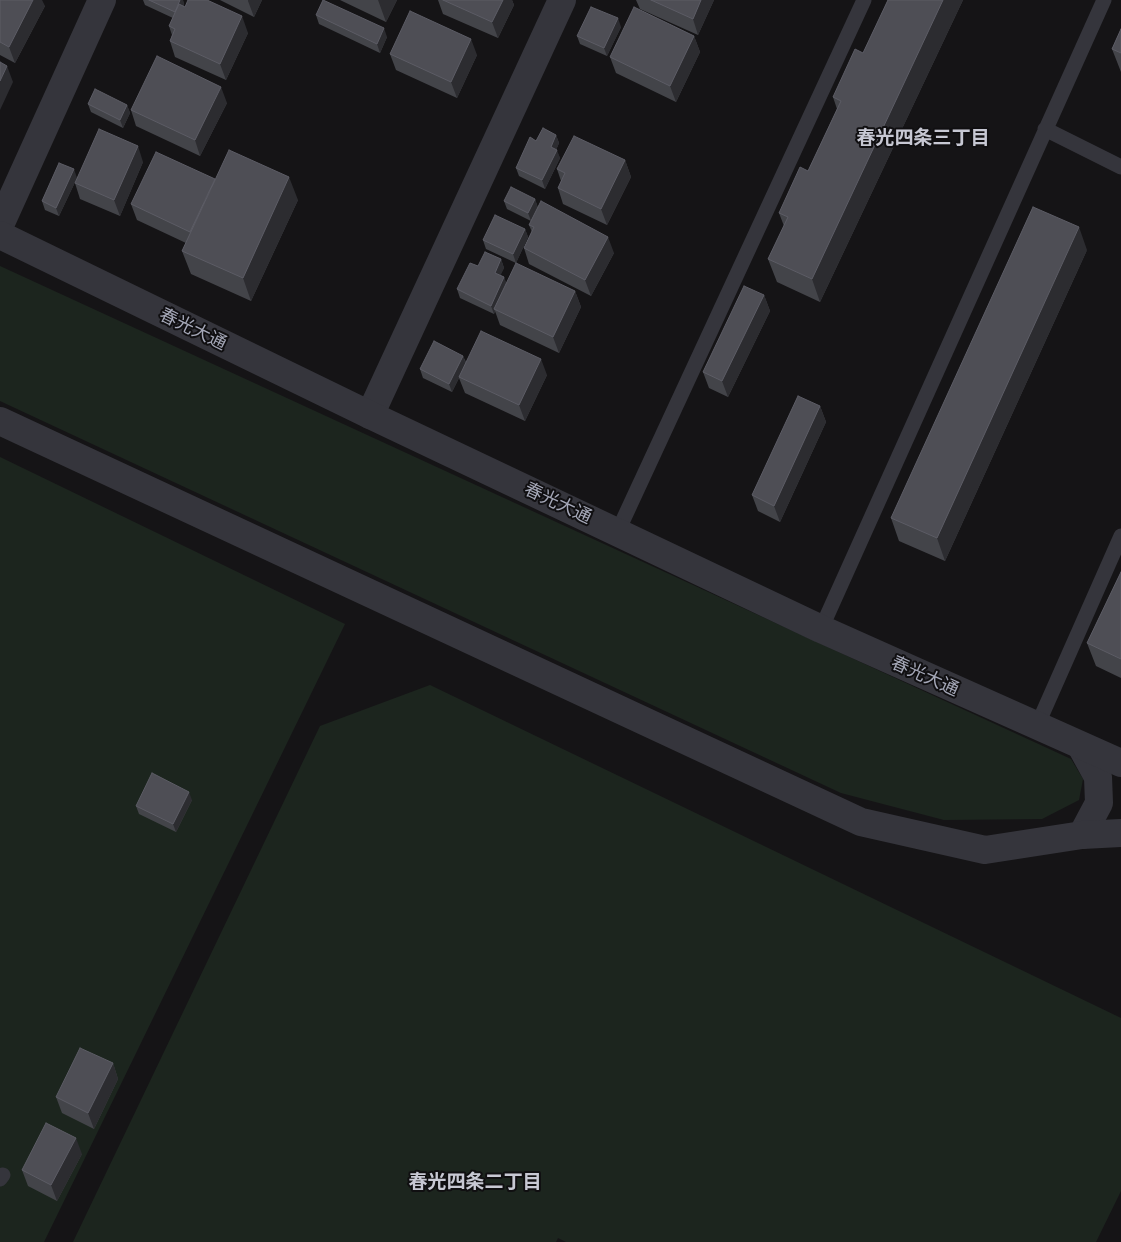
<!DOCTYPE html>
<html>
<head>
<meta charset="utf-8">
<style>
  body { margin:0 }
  canvas { display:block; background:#151416 }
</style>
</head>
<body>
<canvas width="1121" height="1242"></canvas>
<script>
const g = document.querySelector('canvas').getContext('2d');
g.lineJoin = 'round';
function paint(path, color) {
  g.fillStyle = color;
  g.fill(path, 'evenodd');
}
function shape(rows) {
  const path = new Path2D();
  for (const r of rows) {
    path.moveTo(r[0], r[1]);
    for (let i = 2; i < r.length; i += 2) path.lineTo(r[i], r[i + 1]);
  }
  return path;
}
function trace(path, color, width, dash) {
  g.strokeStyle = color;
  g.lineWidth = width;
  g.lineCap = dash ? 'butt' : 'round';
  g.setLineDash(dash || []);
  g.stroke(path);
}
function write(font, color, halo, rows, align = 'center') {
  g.font = font + ' Lato,"Noto Sans JP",sans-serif';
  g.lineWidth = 4;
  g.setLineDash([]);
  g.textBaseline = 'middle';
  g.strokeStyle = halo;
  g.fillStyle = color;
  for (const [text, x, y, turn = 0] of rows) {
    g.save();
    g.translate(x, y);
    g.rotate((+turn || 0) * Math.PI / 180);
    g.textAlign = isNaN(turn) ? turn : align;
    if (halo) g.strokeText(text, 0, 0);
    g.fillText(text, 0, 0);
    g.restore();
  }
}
const green = shape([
  [0,266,1071,759,1083,779,1079,800,1042,819,944,820,841,793,0,401],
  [0,457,345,624,44,1242,0,1242],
  [430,685,1121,1018,1121,1191,1096,1242,566,1242,558,1238,556,1242,73,1242,320,726]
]);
const service = shape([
  [1045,129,1121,167],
  [618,531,864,0],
  [821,629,1104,0],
  [1037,726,1121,536],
  [0,1179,3,1175]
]);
const minor = shape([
  [0,225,102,0],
  [370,415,562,0],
  [1081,746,1098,777,1099,803,1082,835]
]);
const tertiary = shape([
  [0,235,370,415,821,629,1121,763],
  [0,421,861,822,985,850,1082,835,1121,833]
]);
const wall = shape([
  [0,0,45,6,15,63,0,55],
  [143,0,183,0,184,5,184,7,248,33,226,80,175,57,170,41,172,35,169,26,173,18,145,5],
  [220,0,262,0,254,17],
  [340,0,397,0,386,22],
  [438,0,512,0,514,5,498,38,443,14],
  [636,0,714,0,698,35,640,9],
  [888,0,963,0,820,302,777,282,768,259,784,226,779,213,808,171,837,109,833,97,863,53],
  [316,15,387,37,380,53,319,24],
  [621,27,607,56,580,44,577,36],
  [1121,29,1121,72,1112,49],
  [694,36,700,52,676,102,616,73,610,57],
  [390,54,477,55,457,98,396,70],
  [227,103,200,156,136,126,131,110],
  [88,104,127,105,130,113,123,128,91,112],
  [556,135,559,143,556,150,560,158,545,189,519,176,516,168,536,141],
  [625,160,631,177,607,225,563,204,558,188,561,181,557,169],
  [143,162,120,216,80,199,75,183],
  [77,178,59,216,45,210,42,201],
  [535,199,538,208,531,221,507,209,504,201],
  [298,200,251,301,191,274,182,251,186,243,137,220,131,204],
  [529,225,614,253,591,296,529,264,524,248,532,232],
  [525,229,528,237,516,263,486,249,483,240],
  [1087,250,945,561,899,541,891,518],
  [501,259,504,268,500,275,504,277,506,283,575,291,581,307,559,353,500,325,495,311,494,314,460,298,457,289,478,266],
  [764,295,770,311,728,397,709,388,703,372],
  [463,356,466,362,547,375,525,421,465,393,459,378,452,392,423,378,420,369],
  [820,406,826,422,780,522,758,511,752,495],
  [1121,572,1121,678,1096,666,1087,643],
  [192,800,176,832,139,814,136,806],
  [113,1063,118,1079,94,1129,62,1113,56,1097],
  [82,1154,57,1201,28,1186,22,1170]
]);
const shadedWall = shape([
  [33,0,42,0,45,6,15,63,9,47],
  [180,0,183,0,184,5,178,20,175,12],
  [248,0,262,0,254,17,248,1],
  [378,0,397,0,386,22],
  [503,0,512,0,514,5,498,38,492,22],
  [701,0,714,0,698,35,693,19],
  [943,0,963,0,820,302,812,279],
  [242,16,248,33,226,80,220,64],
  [618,18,621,27,607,56,604,48],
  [384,28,387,37,380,53,377,44],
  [694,36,700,52,676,102,670,86],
  [471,39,477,55,457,98,451,82],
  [7,66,13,82,0,110,0,81],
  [221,87,227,103,200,156,195,140],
  [127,105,130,113,123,128,120,120],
  [556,135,559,143,554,155,551,147],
  [138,146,143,162,120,216,114,200],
  [557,150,560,158,545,189,542,180],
  [625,160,631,177,607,225,601,209],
  [74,169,77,178,59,216,56,208],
  [289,177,298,200,251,301,243,278],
  [535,199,538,208,531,221,528,213],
  [1079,227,1087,250,945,561,937,538],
  [525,229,528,237,516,263,513,254],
  [608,237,614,253,591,296,585,280],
  [501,259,504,268,498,281,495,273],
  [504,277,507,285,494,309,495,311,494,314,491,306],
  [575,291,581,307,559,353,553,337],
  [764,295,770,311,728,397,722,381],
  [463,356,466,364,459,377,459,378,452,392,449,384],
  [541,359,547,375,525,421,519,405],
  [820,406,826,422,780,522,774,506],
  [189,792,192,800,176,832,173,824],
  [113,1063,118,1079,94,1129,88,1113],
  [76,1138,82,1154,57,1201,51,1185]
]);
const building = shape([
  [0,0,33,0,9,47,0,42,0,0],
  [149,0,180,0,175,12,149,0],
  [188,0,207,0,242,16,220,64,170,41,175,29,169,26,179,4,185,7,188,0],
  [323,0,384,28,377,44,316,15,323,0],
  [443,0,503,0,492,22,443,0],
  [651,0,701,0,693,19,651,0],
  [888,0,943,0,812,279,768,259,788,217,779,213,800,167,808,171,841,101,833,97,855,49,863,53,888,0],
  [591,7,618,18,604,48,577,36,591,7],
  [634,7,694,36,670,86,610,57,634,7],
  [410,11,471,39,451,82,390,54,410,11],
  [1121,29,1121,53,1112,49,1121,29],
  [157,56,221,87,195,140,131,110,157,56],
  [0,62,7,66,0,81,0,62],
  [95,89,127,105,120,120,88,104,95,89],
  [543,128,556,135,551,147,557,150,542,180,516,168,530,137,536,141,543,128],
  [99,129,138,146,114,200,75,183,99,129],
  [574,136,625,160,601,209,558,188,565,173,557,169,574,136],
  [229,150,289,177,243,278,182,251,229,150],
  [156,152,215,179,190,232,131,204,156,152],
  [59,163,74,169,56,208,42,201,59,163],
  [511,187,535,199,528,213,504,201,511,187],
  [541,201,608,237,585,280,524,248,534,227,529,225,541,201],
  [1033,207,1079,227,937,538,891,518,1033,207],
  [495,215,525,229,513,254,483,240,495,215],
  [485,252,501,259,495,273,504,277,491,306,457,289,470,263,478,266,485,252],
  [516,263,575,291,553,337,494,309,516,263],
  [744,286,764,295,722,381,703,372,744,286],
  [481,331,541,359,519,405,459,377,481,331],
  [434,341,463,356,449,384,420,369,434,341],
  [798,396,820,406,774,506,752,495,798,396],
  [1121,572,1121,659,1087,643,1121,572],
  [152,773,189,792,173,824,136,806,152,773],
  [80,1048,113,1063,88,1113,56,1097,80,1048],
  [46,1123,76,1138,51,1185,22,1170,46,1123]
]);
const streetNames = [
  ["春光大通",193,329,26],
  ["春光大通",558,503,25],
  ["春光大通",925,676,24]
];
const neighbourhoodNames = [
  ["春光四条三丁目",923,138],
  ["春光四条二丁目",475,1182]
];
paint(green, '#1c251e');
trace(service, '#35353c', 15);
trace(minor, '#35353c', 28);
trace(tertiary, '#35353c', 28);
paint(wall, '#434449');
paint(shadedWall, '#2c2c30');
paint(building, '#4e4e55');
trace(building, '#5c5c65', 1);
write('18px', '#a5a8b8', '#100f11', streetNames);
write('bold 19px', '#c7c8d3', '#100f11', neighbourhoodNames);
</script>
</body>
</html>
